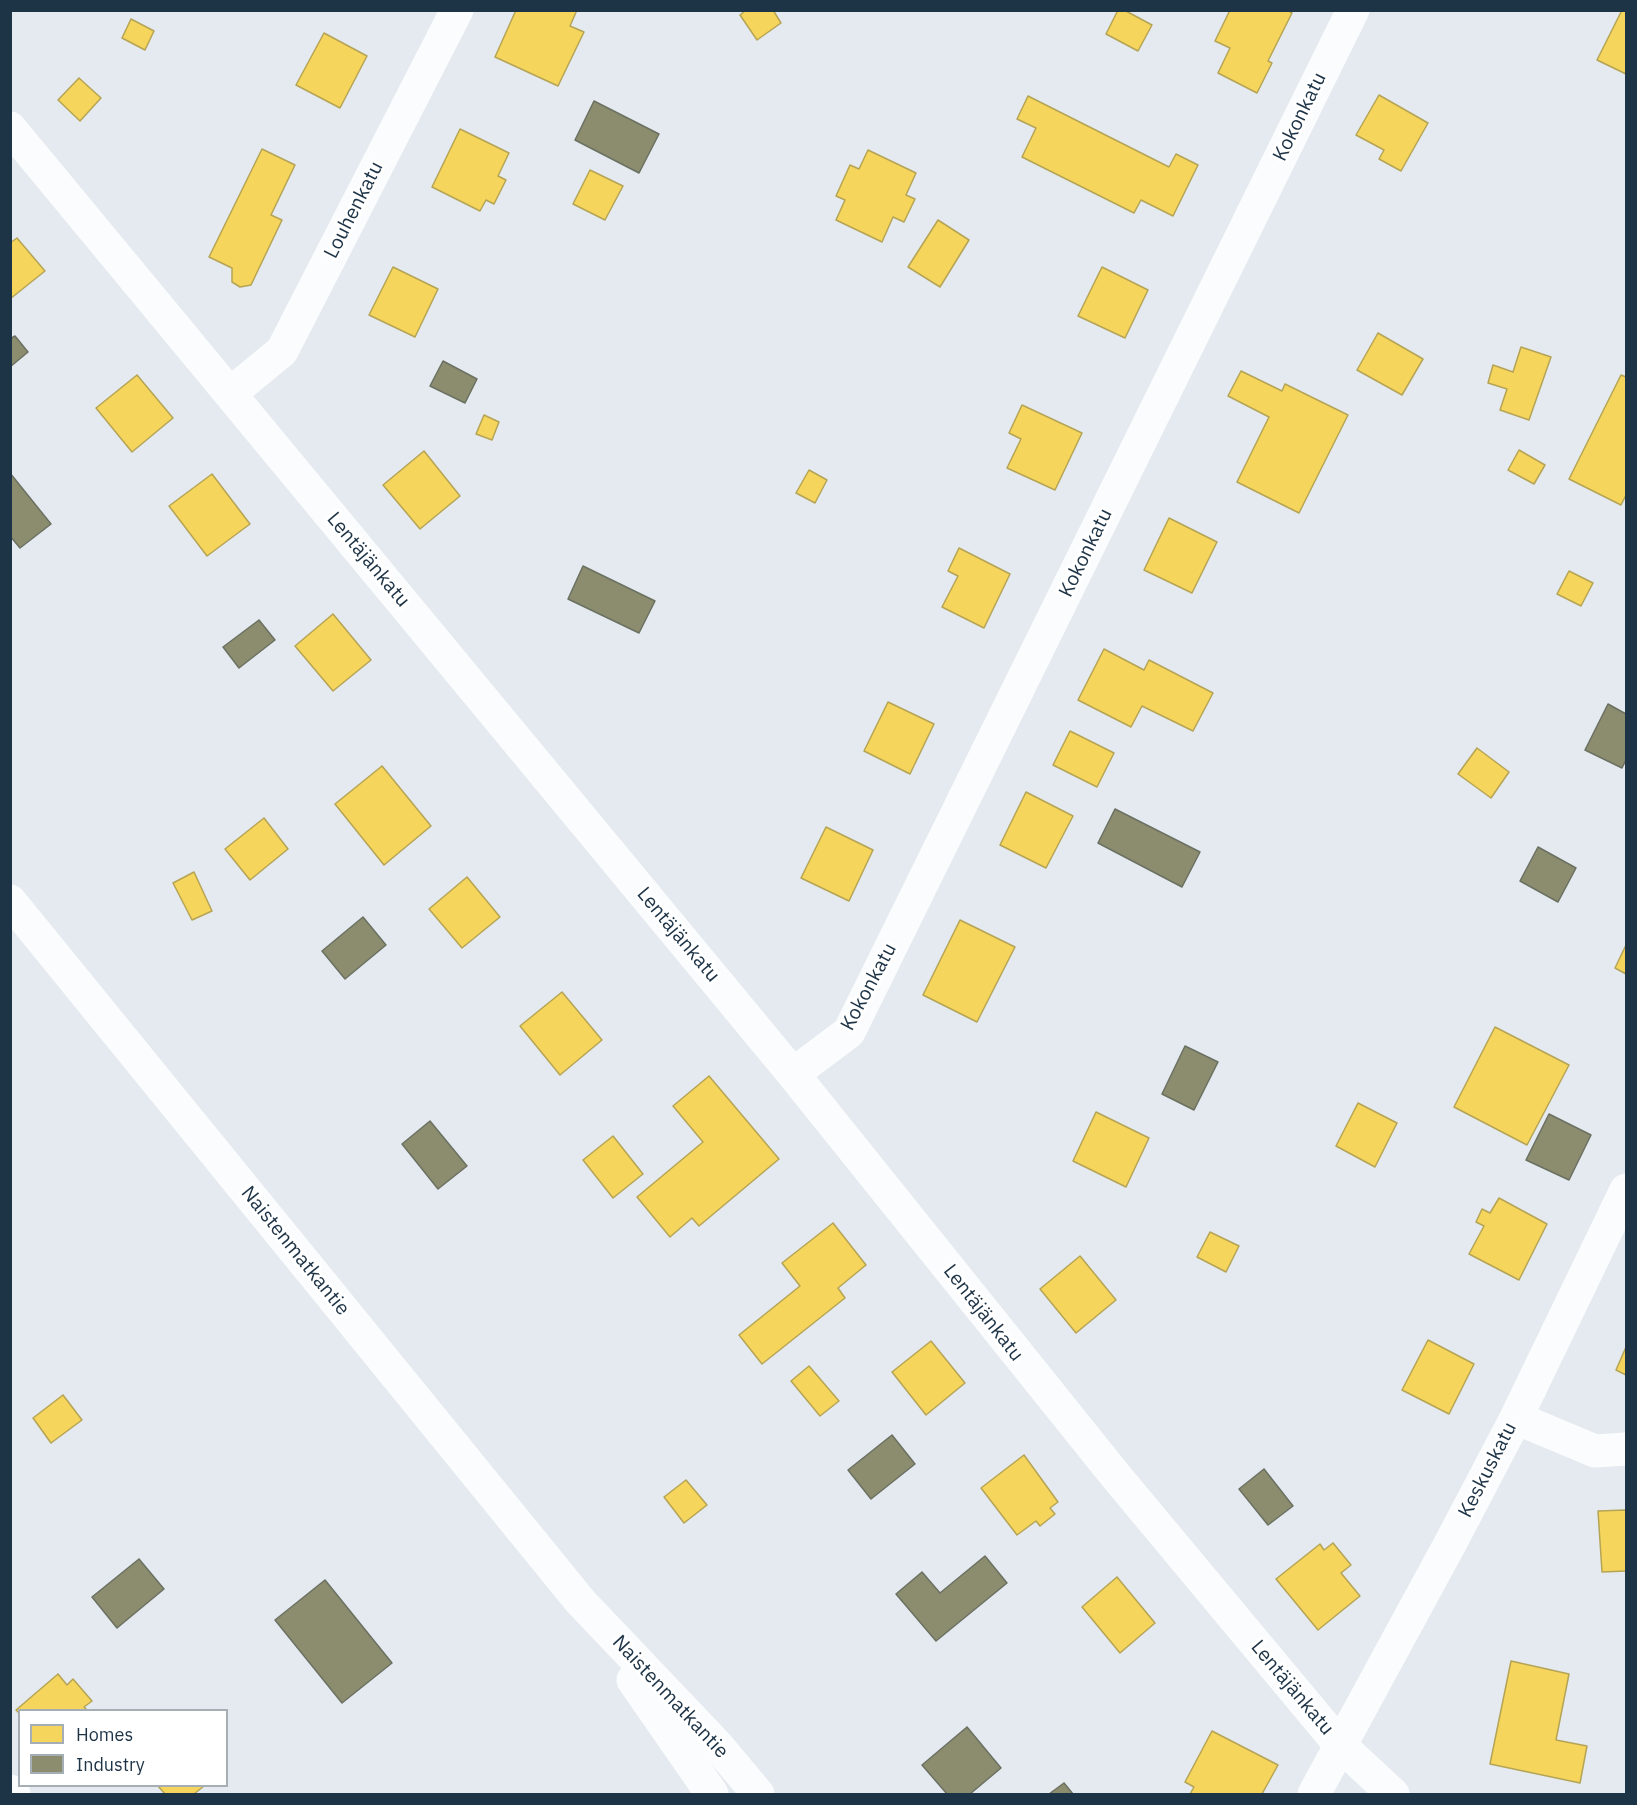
<!DOCTYPE html>
<html>
<head>
<meta charset="utf-8">
<style>
  body { margin:0 }
  #map { position:relative; width:1637px; height:1805px; overflow:hidden; background:#e4eaef; font-family:"IBM Plex Sans",sans-serif }
  canvas { display:block }
  .frame { position:absolute; inset:0; border:12px solid #1d3346; pointer-events:none }
  .legend { position:absolute; left:18px; top:1709px; width:210px; height:78px; box-sizing:border-box; background:#fff; border:2px solid #a5adb5; margin:0; padding:8px 10px; list-style:none; font-size:18px; color:#1d3346 }
  .legend li { display:flex; align-items:center; gap:12px; height:30px }
  .legend b { width:30px; border:2px solid #a5adb5 }
</style>
</head>
<body>
<div id="map">
<canvas width="1637" height="1805"></canvas>
<div class="frame"></div>
<ul class="legend">
<li><b style="height:16px;background:#f6d55c"></b>Homes</li>
<li><b style="height:16px;background:#8c8c6e"></b>Industry</li>
</ul>
</div>
<script>
const g = document.querySelector('canvas').getContext('2d');
g.lineJoin = 'round';
function paint(path, color) {
  g.fillStyle = color;
  g.fill(path, 'evenodd');
}
function shape(rows) {
  const path = new Path2D();
  for (const r of rows) {
    path.moveTo(r[0], r[1]);
    for (let i = 2; i < r.length; i += 2) path.lineTo(r[i], r[i + 1]);
  }
  return path;
}
function trace(path, color, width, dash) {
  g.strokeStyle = color;
  g.lineWidth = width;
  g.lineCap = dash ? 'butt' : 'round';
  g.setLineDash(dash || []);
  g.stroke(path);
}
function write(font, color, halo, rows, align = 'center') {
  g.font = font + ' "IBM Plex Sans",sans-serif';
  g.lineWidth = 6;
  g.setLineDash([]);
  g.textBaseline = 'middle';
  g.strokeStyle = halo;
  g.fillStyle = color;
  for (const [text, x, y, turn = 0] of rows) {
    g.save();
    g.translate(x, y);
    g.rotate((+turn || 0) * Math.PI / 180);
    g.textAlign = isNaN(turn) ? turn : align;
    if (halo) g.strokeText(text, 0, 0);
    g.fillText(text, 0, 0);
    g.restore();
  }
}
const homes = shape([
  [516,10,577,10,570,26,584,32,558,86,495,57,516,10],
  [746,10,773,10,781,23,757,40,740,15,746,10],
  [1118,10,1124,10,1152,25,1138,51,1106,34,1118,10],
  [1230,10,1287,10,1292,13,1268,61,1272,63,1257,93,1218,73,1230,48,1215,41,1230,10],
  [1622,10,1626,10,1626,74,1597,60,1622,10],
  [131,19,154,31,145,50,122,38,131,19],
  [324,33,367,56,340,108,296,85,324,33],
  [79,78,101,98,80,121,58,100,79,78],
  [1379,95,1428,123,1401,171,1379,159,1384,150,1356,135,1379,95],
  [1028,96,1169,167,1176,154,1198,165,1173,216,1141,200,1134,213,1022,157,1036,128,1017,119,1028,96],
  [460,129,509,153,498,176,506,180,494,204,486,200,480,211,432,187,460,129],
  [262,149,295,165,271,215,282,220,251,285,240,287,232,282,232,268,209,257,262,149],
  [868,150,916,173,906,195,915,199,904,222,893,217,882,242,836,220,845,200,836,196,850,165,859,169,868,150],
  [590,170,623,186,605,220,573,204,590,170],
  [938,220,969,240,940,287,908,267,938,220],
  [17,238,45,271,10,299,10,243,17,238],
  [393,267,438,289,415,337,369,315,393,267],
  [1102,267,1148,290,1125,338,1078,316,1102,267],
  [1378,333,1423,359,1402,395,1357,370,1378,333],
  [1521,347,1551,357,1529,420,1500,410,1507,389,1488,383,1493,365,1513,372,1521,347],
  [1241,371,1282,391,1285,384,1348,415,1299,513,1237,482,1269,417,1228,396,1241,371],
  [137,375,173,418,132,452,96,408,137,375],
  [1621,375,1626,377,1626,495,1621,505,1569,479,1621,375],
  [1022,405,1082,433,1055,490,1007,468,1021,439,1009,433,1022,405],
  [484,415,499,422,492,440,476,434,484,415],
  [1519,450,1545,465,1534,484,1508,470,1519,450],
  [424,451,460,496,420,529,383,485,424,451],
  [809,470,827,480,815,503,796,493,809,470],
  [212,474,250,524,207,556,169,506,212,474],
  [1169,518,1217,542,1192,593,1144,570,1169,518],
  [959,548,1010,574,984,628,942,607,958,576,948,571,959,548],
  [1569,571,1593,583,1581,606,1557,594,1569,571],
  [333,614,371,660,333,691,295,646,333,614],
  [1104,649,1144,670,1149,660,1213,693,1193,731,1142,706,1131,727,1078,700,1104,649],
  [888,702,934,724,910,774,864,751,888,702],
  [1070,731,1114,753,1097,787,1053,765,1070,731],
  [1477,748,1509,772,1491,798,1458,774,1477,748],
  [382,766,431,826,384,865,335,804,382,766],
  [1026,792,1073,816,1046,868,1000,845,1026,792],
  [264,818,288,849,250,880,225,849,264,818],
  [826,827,873,850,849,901,801,878,826,827],
  [194,872,212,911,192,920,173,883,194,872],
  [467,877,500,917,462,948,429,909,467,877],
  [960,920,1015,947,977,1022,923,995,960,920],
  [1626,945,1626,974,1615,968,1626,945],
  [562,992,602,1040,560,1075,520,1026,562,992],
  [1495,1027,1569,1065,1527,1145,1454,1107,1495,1027],
  [709,1076,779,1159,699,1226,692,1218,670,1237,637,1197,703,1142,673,1106,709,1076],
  [1358,1103,1397,1123,1375,1167,1336,1146,1358,1103],
  [1096,1112,1149,1138,1126,1187,1073,1161,1096,1112],
  [613,1136,643,1174,613,1198,583,1160,613,1136],
  [1499,1198,1547,1224,1519,1280,1469,1254,1484,1226,1476,1222,1482,1209,1490,1213,1499,1198],
  [833,1223,866,1265,838,1288,845,1298,762,1364,739,1335,800,1286,782,1263,833,1223],
  [1210,1232,1239,1246,1226,1272,1197,1257,1210,1232],
  [1080,1256,1116,1300,1076,1333,1040,1289,1080,1256],
  [1428,1340,1474,1364,1449,1414,1402,1390,1428,1340],
  [931,1341,965,1383,926,1415,892,1372,931,1341],
  [1626,1347,1626,1375,1616,1370,1626,1347],
  [809,1366,839,1401,820,1416,791,1381,809,1366],
  [63,1395,82,1420,51,1443,33,1418,63,1395],
  [1024,1455,1058,1502,1050,1508,1055,1514,1040,1526,1036,1521,1017,1535,981,1488,1024,1455],
  [686,1480,707,1505,684,1523,664,1497,686,1480],
  [1626,1510,1626,1571,1602,1572,1598,1511,1626,1510],
  [1333,1543,1351,1565,1341,1573,1360,1596,1318,1630,1276,1579,1320,1544,1324,1550,1333,1543],
  [1117,1577,1155,1623,1120,1653,1082,1607,1117,1577],
  [1511,1661,1569,1674,1556,1740,1587,1746,1580,1783,1490,1764,1511,1661],
  [58,1674,67,1685,73,1679,92,1701,84,1707,87,1710,20,1710,20,1714,16,1710,58,1674],
  [1212,1731,1278,1765,1262,1794,1190,1794,1194,1787,1185,1782,1212,1731],
  [158,1786,204,1786,194,1794,165,1794,158,1786]
]);
const industry = shape([
  [594,101,659,134,639,173,575,140,594,101],
  [15,336,28,352,10,367,10,339,15,336],
  [443,361,477,379,465,403,430,386,443,361],
  [10,473,51,524,20,548,10,536,10,473],
  [583,566,655,601,639,633,568,599,583,566],
  [259,620,275,640,239,668,223,647,259,620],
  [1608,704,1626,714,1626,760,1622,768,1585,750,1608,704],
  [1115,809,1200,852,1182,887,1098,843,1115,809],
  [1538,847,1576,868,1558,902,1520,881,1538,847],
  [363,917,386,945,345,979,322,951,363,917],
  [1185,1046,1218,1062,1194,1110,1162,1094,1185,1046],
  [1549,1114,1591,1135,1569,1180,1526,1160,1549,1114],
  [430,1121,467,1166,438,1189,402,1144,430,1121],
  [892,1435,915,1464,871,1499,848,1470,892,1435],
  [1264,1469,1293,1506,1268,1525,1239,1489,1264,1469],
  [985,1556,1007,1583,936,1641,896,1594,922,1572,940,1593,985,1556],
  [139,1559,164,1589,117,1628,92,1597,139,1559],
  [325,1580,392,1663,342,1703,275,1620,325,1580],
  [967,1727,1001,1768,970,1794,947,1794,922,1765,967,1727],
  [1064,1783,1073,1794,1049,1794,1064,1783]
]);
const minor = shape([
  [10,128,793,1074,1115,1475,1340,1745,1393,1794],
  [231,393,282,351,457,10],
  [793,1074,849,1032,1353,10],
  [1516,1418,1595,1451,1626,1449],
  [10,1791,14,1794],
  [1314,1794,1451,1542,1516,1418,1626,1190]
]);
const major = shape([
  [10,901,580,1601,717,1745,758,1794],
  [633,1680,712,1794]
]);
const streetNames = [
  ["Kokonkatu",1300,117,-64],
  ["Louhenkatu",354,210,-63],
  ["Kokonkatu",1086,553,-64],
  ["Lentäjänkatu",368,560,50],
  ["Lentäjänkatu",678,935,50],
  ["Kokonkatu",869,987,-62],
  ["Naistenmatkantie",295,1251,51],
  ["Lentäjänkatu",983,1313,52],
  ["Keskuskatu",1488,1470,-63],
  ["Lentäjänkatu",1292,1688,50],
  ["Naistenmatkantie",670,1697,47]
];
paint(homes, '#f6d55c');
trace(homes, '#b5a455', 1.5);
paint(industry, '#8c8c6e');
trace(industry, '#6b7162', 1.5);
trace(minor, '#fbfcfd', 33);
trace(major, '#fbfcfd', 33);
write('20px', '#1d3346', '#fff', streetNames);
</script>
</body>
</html>
